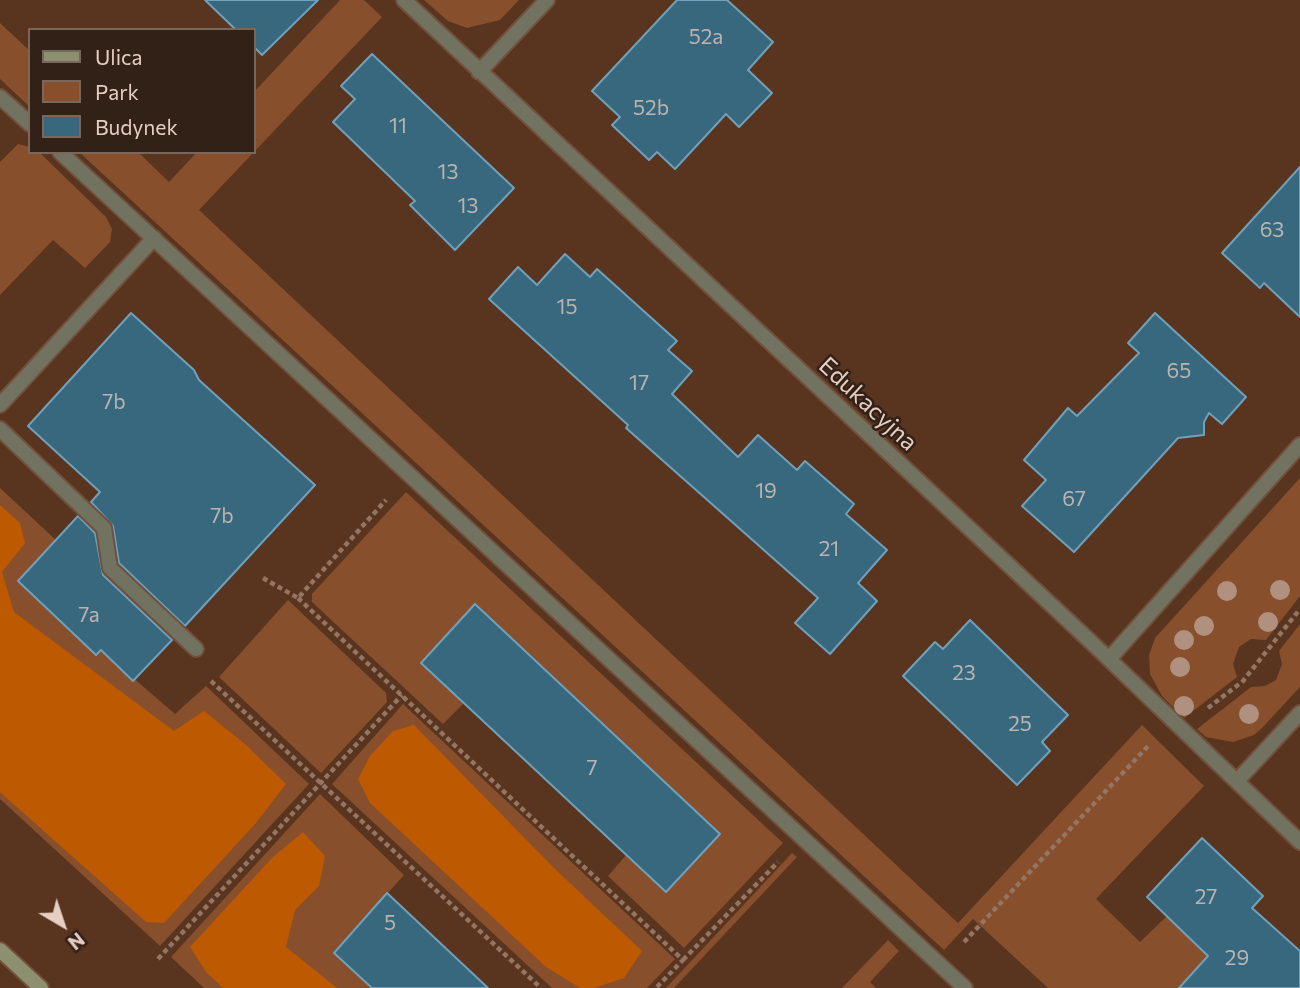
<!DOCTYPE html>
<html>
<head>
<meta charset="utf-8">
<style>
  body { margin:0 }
  #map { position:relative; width:1300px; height:988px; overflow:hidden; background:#59341e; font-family:Commissioner,sans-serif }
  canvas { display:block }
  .legend { position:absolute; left:28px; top:28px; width:228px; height:126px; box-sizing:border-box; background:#322117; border:2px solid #7a665b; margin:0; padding:9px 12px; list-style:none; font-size:21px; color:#e6cec2 }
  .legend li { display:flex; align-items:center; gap:14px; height:35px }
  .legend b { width:35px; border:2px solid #7a665b }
  .north { position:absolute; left:28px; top:890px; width:70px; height:70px; -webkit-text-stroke:5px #322117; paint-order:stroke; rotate:141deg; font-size:19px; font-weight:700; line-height:28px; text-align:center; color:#e6cec2 }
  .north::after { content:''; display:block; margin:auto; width:24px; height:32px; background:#e6cec2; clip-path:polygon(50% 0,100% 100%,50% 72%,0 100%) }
</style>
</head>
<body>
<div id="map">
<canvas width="1300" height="988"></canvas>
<ul class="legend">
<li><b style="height:9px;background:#8d8f71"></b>Ulica</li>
<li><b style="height:19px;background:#884f2c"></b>Park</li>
<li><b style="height:19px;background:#38687e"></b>Budynek</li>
</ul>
<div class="north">N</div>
</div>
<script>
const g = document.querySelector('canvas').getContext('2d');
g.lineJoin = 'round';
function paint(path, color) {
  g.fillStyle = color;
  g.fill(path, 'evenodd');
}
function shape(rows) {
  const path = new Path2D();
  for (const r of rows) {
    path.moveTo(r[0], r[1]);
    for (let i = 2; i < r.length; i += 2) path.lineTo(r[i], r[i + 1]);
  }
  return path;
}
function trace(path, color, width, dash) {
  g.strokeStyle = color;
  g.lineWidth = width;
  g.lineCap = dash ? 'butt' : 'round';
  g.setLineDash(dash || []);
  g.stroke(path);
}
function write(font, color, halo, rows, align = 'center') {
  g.font = font + ' Commissioner,sans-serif';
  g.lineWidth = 5;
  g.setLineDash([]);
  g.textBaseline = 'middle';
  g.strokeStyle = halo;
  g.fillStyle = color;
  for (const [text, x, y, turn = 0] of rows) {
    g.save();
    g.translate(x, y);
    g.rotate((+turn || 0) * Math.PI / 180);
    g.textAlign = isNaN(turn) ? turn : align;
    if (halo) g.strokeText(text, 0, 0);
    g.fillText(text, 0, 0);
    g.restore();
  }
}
const green = shape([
  [340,0,364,0,382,17,199,210,958,923,1142,725,1204,786,1096,899,1140,942,1167,916,1208,956,1181,985,1183,988,1048,988,973,919,944,950,79,152,138,152,169,182,197,152,254,152,254,92],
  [424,0,519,0,500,20,467,28,448,21],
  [0,23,30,51,30,107,0,79],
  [18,144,30,147,30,152,39,152,106,217,112,229,110,242,85,268,53,240,0,295,0,162],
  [1300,478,1300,596,1266,640,1251,639,1239,647,1233,664,1237,677,1184,718,1162,696,1150,674,1149,655,1155,638],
  [0,488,56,540,19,582,96,655,101,650,175,714,206,686,309,784,160,946,0,799],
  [406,492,783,843,684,948,608,876,627,854,720,834,476,604,421,663,464,703,443,724,312,602,312,594],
  [288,600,386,693,387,702,321,773,219,677],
  [1300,624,1300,687,1262,728,1254,735,1233,742,1206,737,1197,729,1251,687,1265,686,1276,680,1282,664,1279,651],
  [403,704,675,959,647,988,552,988,332,784],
  [320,794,404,875,335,952,372,988,204,988,171,957],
  [792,853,797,857,674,988,666,988],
  [888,940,899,951,870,982,876,988,842,988]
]);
const forest = shape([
  [0,505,20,523,25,543,2,572,14,612,174,731,204,711,245,744,286,784,256,823,164,923,146,922,0,792],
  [414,725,554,868,642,951,624,978,594,988,580,988,546,967,370,803,358,779,370,756,393,731],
  [303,832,325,856,319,886,295,910,286,947,337,988,223,988,206,972,190,947,273,857]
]);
const building = shape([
  [205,0,318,0,262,55,254,47,254,30,236,30,205,0],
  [677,0,727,0,773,42,748,70,772,93,739,127,726,114,675,169,657,152,649,160,612,125,620,117,592,91,677,0],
  [372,54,514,188,455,250,410,205,415,201,333,122,355,99,341,86,372,54],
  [1300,167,1300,317,1264,283,1260,288,1222,253,1300,167],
  [565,254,590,277,597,269,677,341,668,350,692,371,672,394,738,457,758,435,797,470,805,461,854,504,846,514,887,550,858,583,877,601,830,654,795,623,818,598,626,428,628,425,489,299,518,267,537,285,565,254],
  [131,313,194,370,199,380,315,485,185,626,119,563,113,526,91,502,100,492,28,426,131,313],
  [1155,313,1246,397,1222,424,1209,413,1204,422,1204,435,1178,438,1074,552,1022,506,1046,480,1024,460,1068,408,1077,416,1139,353,1128,343,1155,313],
  [78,516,95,533,103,575,172,640,133,681,101,650,96,655,18,581,78,516],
  [475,604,720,834,666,892,421,663,475,604],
  [970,620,1068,715,1042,742,1050,751,1017,785,903,676,935,642,943,649,970,620],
  [1202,838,1263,896,1252,908,1300,951,1300,988,1179,988,1208,956,1147,897,1202,838],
  [387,893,488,988,372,988,334,953,387,893]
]);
const path = shape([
  [263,578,298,598,386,500],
  [298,598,683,960,656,988],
  [211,681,541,988],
  [1208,708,1243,681,1300,609],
  [964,942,1149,745],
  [158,959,402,695],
  [683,960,778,862]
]);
const lane = shape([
  [0,97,30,124],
  [60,152,965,988],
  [0,405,154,238],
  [0,429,104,528,110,568,196,649]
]);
const street = shape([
  [404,0,1091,642,1300,842],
  [479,72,547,0],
  [1109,659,1300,445],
  [1237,781,1300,713]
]);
const secondary = shape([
  [0,950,41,988]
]);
const trees = [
  [1280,590],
  [1227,591],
  [1268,622],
  [1204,626],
  [1184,640],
  [1180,667],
  [1184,706],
  [1249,714]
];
const numberNames = [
  ["52a",706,37],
  ["52b",651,108],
  ["11",398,126],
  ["13",448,172],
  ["13",468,206],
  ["63",1272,230],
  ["15",567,307],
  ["65",1179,371],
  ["17",639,383],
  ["7b",114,402],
  ["19",766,491],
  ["67",1074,499],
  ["7b",222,516],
  ["21",829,549],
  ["7a",89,615],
  ["23",964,673],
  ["25",1020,724],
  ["7",592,768],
  ["27",1206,897],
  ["5",390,923],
  ["29",1237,958]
];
const streetNames = [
  ["Edukacyjna",868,404,43]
];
paint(green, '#884f2c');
paint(forest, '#bd5900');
paint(building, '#38687e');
trace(building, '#71a1ba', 2);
trace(lane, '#72503c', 18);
trace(street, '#72503c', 18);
trace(secondary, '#72503c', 18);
trace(path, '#947563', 4.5, [5, 3.5]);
trace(lane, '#717360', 14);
trace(street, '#717360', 14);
trace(secondary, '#8d8f71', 14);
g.fillStyle = '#b0907e';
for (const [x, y] of trees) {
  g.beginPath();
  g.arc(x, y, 10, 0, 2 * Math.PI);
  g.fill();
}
write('21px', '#bab4b1', null, numberNames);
write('24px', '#e6cec2', '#322117', streetNames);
</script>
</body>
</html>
